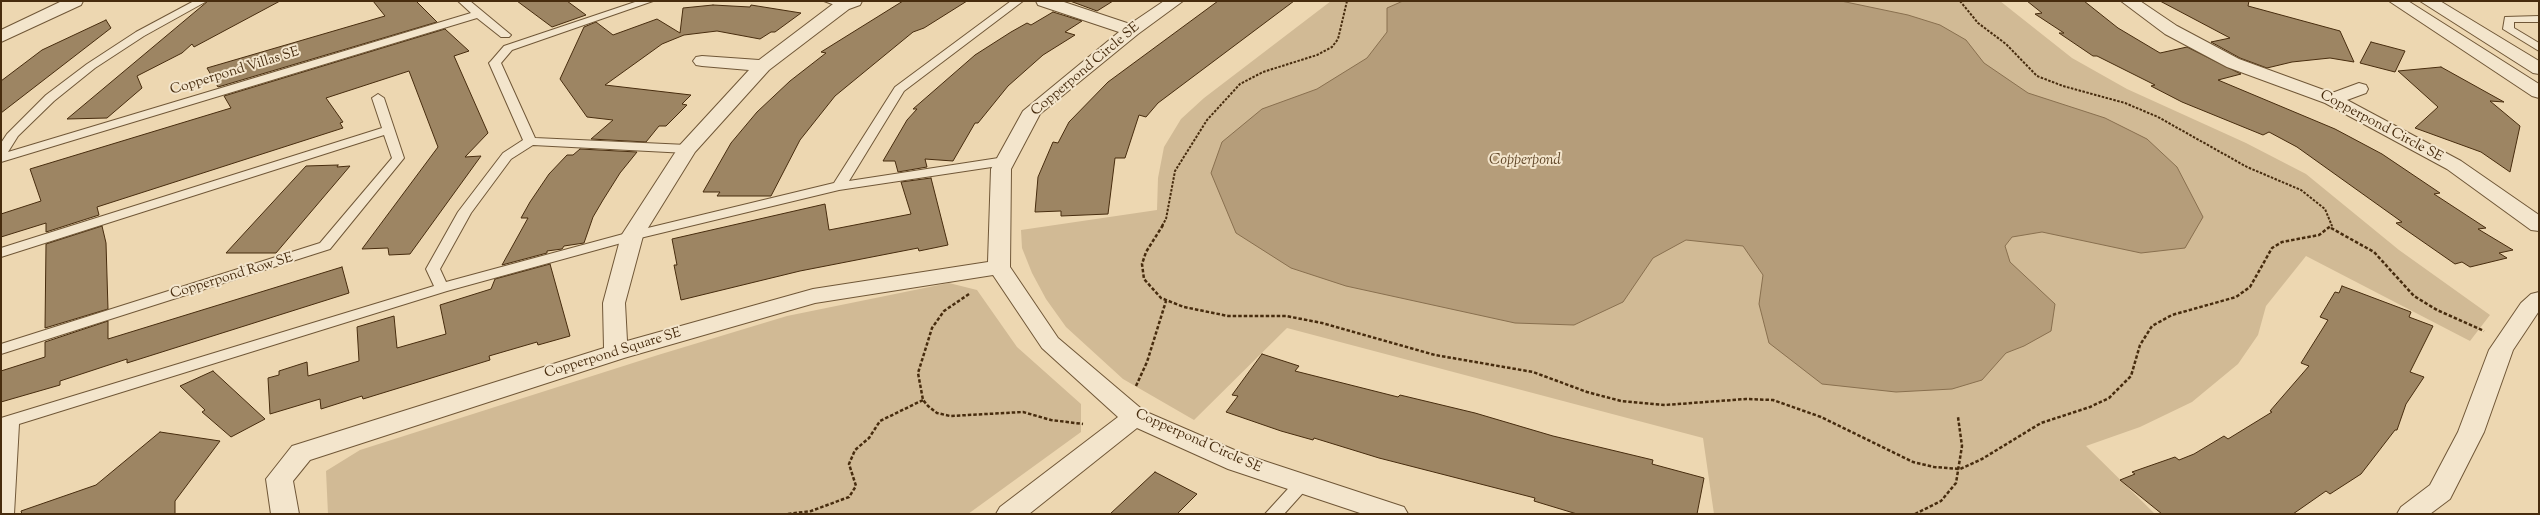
<!DOCTYPE html>
<html>
<head>
<meta charset="utf-8">
<style>
  body { margin:0 }
  #map { position:relative; width:2540px; height:515px; overflow:hidden; background:#edd7b1; font-family:"Sorts Mill Goudy",serif }
  canvas { display:block }
  .frame { position:absolute; inset:0; border:2px solid #472c0e; pointer-events:none }
</style>
</head>
<body>
<div id="map">
<canvas width="2540" height="515"></canvas>
<div class="frame"></div>
</div>
<script>
const g = document.querySelector('canvas').getContext('2d');
g.lineJoin = 'round';
function paint(path, color) {
  g.fillStyle = color;
  g.fill(path, 'evenodd');
}
function shape(rows) {
  const path = new Path2D();
  for (const r of rows) {
    path.moveTo(r[0], r[1]);
    for (let i = 2; i < r.length; i += 2) path.lineTo(r[i], r[i + 1]);
  }
  return path;
}
function trace(path, color, width, dash) {
  g.strokeStyle = color;
  g.lineWidth = width;
  g.lineCap = dash ? 'butt' : 'round';
  g.setLineDash(dash || []);
  g.stroke(path);
}
function write(font, color, halo, rows, align = 'center') {
  g.font = font + ' "Sorts Mill Goudy",serif';
  g.lineWidth = 4;
  g.setLineDash([]);
  g.textBaseline = 'middle';
  g.strokeStyle = halo;
  g.fillStyle = color;
  for (const [text, x, y, turn = 0] of rows) {
    g.save();
    g.translate(x, y);
    g.rotate((+turn || 0) * Math.PI / 180);
    g.textAlign = isNaN(turn) ? turn : align;
    if (halo) g.strokeText(text, 0, 0);
    g.fillText(text, 0, 0);
    g.restore();
  }
}
const green = shape([
  [1331,1,2000,1,2072,58,2127,89,2246,143,2306,174,2399,250,2490,315,2470,341,2306,256,2266,306,2258,335,2238,364,2192,402,2140,427,2086,446,2155,514,1714,514,1703,438,1287,328,1194,420,1123,379,1066,327,1046,299,1032,273,1022,248,1021,230,1157,210,1158,178,1164,147,1181,119,1204,98],
  [949,283,977,290,1017,347,1081,404,1081,432,968,514,328,514,326,471,360,450,658,355,787,316]
]);
const water = shape([
  [1403,1,1841,1,1908,15,1940,25,1966,40,1984,63,2028,93,2105,118,2147,139,2177,167,2203,217,2185,248,2141,253,2042,232,2012,237,2005,246,2010,262,2055,304,2051,331,2024,346,2006,353,1982,380,1952,389,1896,392,1822,384,1769,343,1759,304,1763,275,1743,246,1686,240,1653,258,1623,302,1574,325,1515,323,1346,286,1291,268,1236,233,1211,173,1222,142,1262,109,1317,89,1367,58,1387,32,1387,8,1403,1]
]);
const building = shape([
  [208,1,280,1,194,47,192,44,182,53,137,76,142,88,107,118,67,119,208,1],
  [373,1,416,1,437,22,218,87,207,68,385,16,373,1],
  [517,1,567,1,586,15,552,27,517,1],
  [903,1,967,1,924,28,913,32,835,96,800,140,771,196,717,196,720,192,703,192,731,143,757,112,790,81,826,53,821,52,903,1],
  [1070,1,1113,1,1097,11,1070,1],
  [1218,1,1294,1,1158,103,1146,117,1139,115,1125,158,1115,158,1108,214,1061,216,1061,211,1035,212,1038,177,1053,142,1058,143,1069,122,1108,82,1218,1],
  [2027,1,2084,1,2118,28,2160,53,2187,47,2241,74,2218,80,2335,129,2382,154,2440,193,2434,194,2486,228,2478,229,2513,250,2499,253,2507,258,2470,267,2462,262,2455,264,2396,223,2402,222,2297,147,2269,132,2263,135,2182,102,2151,86,2155,85,2097,56,2093,56,2059,33,2064,33,2035,14,2042,13,2027,1],
  [2160,1,2249,1,2248,6,2340,31,2354,62,2330,58,2292,62,2267,68,2240,58,2211,42,2230,38,2160,1],
  [713,5,750,7,751,5,801,13,775,32,771,32,760,39,717,31,684,35,662,44,605,85,691,95,682,104,687,105,666,126,659,126,646,142,591,139,613,120,587,117,560,79,584,27,596,22,613,35,657,19,680,33,683,8,713,5],
  [1053,12,1082,21,1065,32,1075,35,1043,55,1008,86,978,123,975,123,953,161,925,159,927,167,898,172,895,161,883,161,907,120,917,109,913,109,975,55,1011,32,1027,23,1031,25,1053,12],
  [106,20,111,28,1,113,1,81,42,50,106,20],
  [445,29,469,51,454,56,488,133,465,157,481,156,410,254,389,255,388,248,362,249,438,147,409,71,326,98,343,122,340,123,343,128,97,207,99,215,46,232,46,223,1,237,1,214,41,201,30,169,231,108,224,96,445,29],
  [2371,42,2405,51,2395,72,2360,63,2371,42],
  [2441,67,2504,102,2490,101,2520,126,2510,172,2481,152,2415,128,2438,107,2398,71,2441,67],
  [580,149,637,152,620,173,603,200,593,217,584,243,564,246,562,249,547,251,547,253,502,265,528,218,521,218,530,202,549,174,567,155,573,155,580,149],
  [338,165,337,167,350,166,276,253,226,253,306,166,338,165],
  [931,178,948,245,919,251,918,248,800,271,681,300,674,265,677,265,672,239,825,204,829,230,911,214,901,182,931,178],
  [102,226,106,243,108,309,45,328,46,244,102,226],
  [550,264,570,336,538,345,537,342,489,356,490,360,363,399,362,396,321,409,320,399,270,414,268,378,279,375,279,371,307,362,308,376,359,361,357,327,394,316,397,348,446,334,440,305,491,289,495,279,550,264],
  [342,267,349,293,127,363,127,359,60,381,60,385,1,402,1,371,45,357,45,342,108,321,108,339,342,267],
  [2342,286,2411,312,2409,317,2433,326,2410,372,2424,377,2406,404,2397,430,2395,430,2361,474,2330,494,2326,491,2293,514,2162,514,2120,480,2135,474,2132,472,2175,457,2179,460,2194,454,2224,436,2228,439,2272,412,2270,411,2309,366,2301,363,2328,320,2320,317,2335,292,2339,293,2342,286],
  [1262,354,1299,366,1295,371,1398,397,1400,395,1475,413,1553,436,1653,460,1652,464,1704,478,1697,514,1577,514,1534,501,1535,498,1379,458,1314,438,1313,440,1281,431,1226,412,1238,396,1232,395,1262,354],
  [213,371,265,419,231,437,202,412,205,410,180,386,213,371],
  [160,432,220,441,175,501,175,514,22,514,21,511,96,485,160,432],
  [1155,472,1197,494,1177,514,1110,514,1155,472]
]);
const pathFar1 = shape([
  [1960,1,1978,23,2006,44,2037,76,2063,86,2125,103,2158,117,2247,167,2301,190,2325,209,2332,226],
  [1162,226,1166,219,1175,171,1207,120,1240,84,1263,72,1317,55,1332,47,1338,39,1347,1]
]);
const path = shape([
  [1163,225,1146,252,1142,264,1144,279,1161,298,1184,307,1228,316,1286,316,1322,323,1435,355,1533,372,1587,392,1621,401,1665,405,1746,399,1773,400,1821,417,1913,462,1934,467,1960,469,1982,459,2041,423,2090,407,2109,398,2131,376,2140,345,2152,326,2172,315,2236,297,2250,287,2272,248,2282,242,2319,235,2332,225],
  [2331,228,2374,252,2414,296,2437,310,2484,331],
  [969,294,944,311,932,328,918,373,923,400,928,406,937,413,950,416,1023,412,1051,420,1083,424],
  [1136,386,1147,362,1166,301],
  [788,514,811,511,849,497,856,486,849,464,855,450,869,438,880,421,923,400],
  [1915,514,1941,501,1956,483,1962,446,1958,417]
]);
const service = shape([
  [194,1,207,1,144,36,95,68,54,101,18,136,8,152,471,13,458,1,470,1,511,35,509,37,501,37,477,18,1,162,1,143,7,134,46,95,87,64,136,32,194,1],
  [638,1,653,1,512,50,501,63,535,138,687,145,693,149,687,153,533,145,511,159,471,213,440,269,446,282,627,233,834,183,895,87,1011,1,1023,1,904,91,849,181,1005,157,1011,161,1005,165,839,190,636,239,447,291,19,424,14,514,1,514,1,418,434,286,426,269,458,212,503,153,523,140,489,63,491,61,504,46,638,1],
  [824,1,841,1,848,5,843,8,824,1],
  [2539,16,2539,22,2514,22,2514,28,2539,43,2539,51,2503,29,2505,17,2539,16],
  [378,94,384,98,404,158,330,249,1,354,1,344,320,243,392,158,384,135,1,257,1,248,382,128,372,98,378,94],
  [1302,478,1308,480,1311,484,1284,514,1265,514,1296,480,1302,478]
]);
const minor = shape([
  [837,1,862,1,860,5,849,9,769,70,695,152,643,236,625,303,627,341,813,289,988,262,991,169,1023,111,1119,32,1038,5,1036,1,1061,1,1130,24,1164,1,1183,1,1138,34,1040,114,1011,169,1010,267,1058,338,1144,411,1246,455,1404,507,1408,514,1363,514,1228,469,1137,428,1029,514,996,514,1000,507,1118,417,1042,348,993,275,815,303,624,358,310,460,293,481,299,514,271,514,266,479,292,446,604,348,603,303,621,236,680,145,749,70,702,66,696,65,693,61,696,57,702,56,759,60,837,1],
  [2121,1,2140,1,2177,26,2239,59,2332,93,2359,83,2366,85,2368,89,2366,93,2347,100,2461,161,2539,215,2539,231,2531,230,2447,169,2325,103,2227,67,2165,34,2121,1],
  [2539,292,2539,311,2513,350,2484,432,2450,499,2430,514,2397,514,2401,507,2430,485,2458,432,2489,350,2521,303,2531,294,2539,292]
]);
const tertiary = shape([
  [62,1,83,1,81,5,1,42,1,30,62,1],
  [2389,1,2408,1,2539,84,2539,98,2532,96,2389,1],
  [2420,1,2440,1,2539,61,2539,74,2533,73,2420,1]
]);
const streetNames = [
  ["Copperpond Circle SE",1086,70,-40],
  ["Copperpond Villas SE",235,72,-17],
  ["Copperpond Circle SE",2381,127,28],
  ["Copperpond Row SE",232,277,-17],
  ["Copperpond Square SE",613,354,-17],
  ["Copperpond Circle SE",1198,442,24]
];
const waterNames = [
  ["Copperpond",1525,161]
];
paint(green, '#d1ba95');
paint(water, '#b59d7a');
trace(water, '#89704f', 1);
paint(building, '#9d8563');
trace(building, '#472c0e', 1);
trace(service, '#705737', 2);
trace(minor, '#705737', 2);
trace(tertiary, '#705737', 2);
trace(pathFar1, '#472c0e', 2, [2.5, 1.5]);
trace(path, '#472c0e', 2.5, [3.5, 2]);
paint(service, '#f3e5cc');
paint(minor, '#f3e5cc');
paint(tertiary, '#f3e5cc');
write('14px', '#472c0e', '#f3e5cc', streetNames);
write('italic 15px', '#624829', '#f3e5cc', waterNames);
</script>
</body>
</html>
